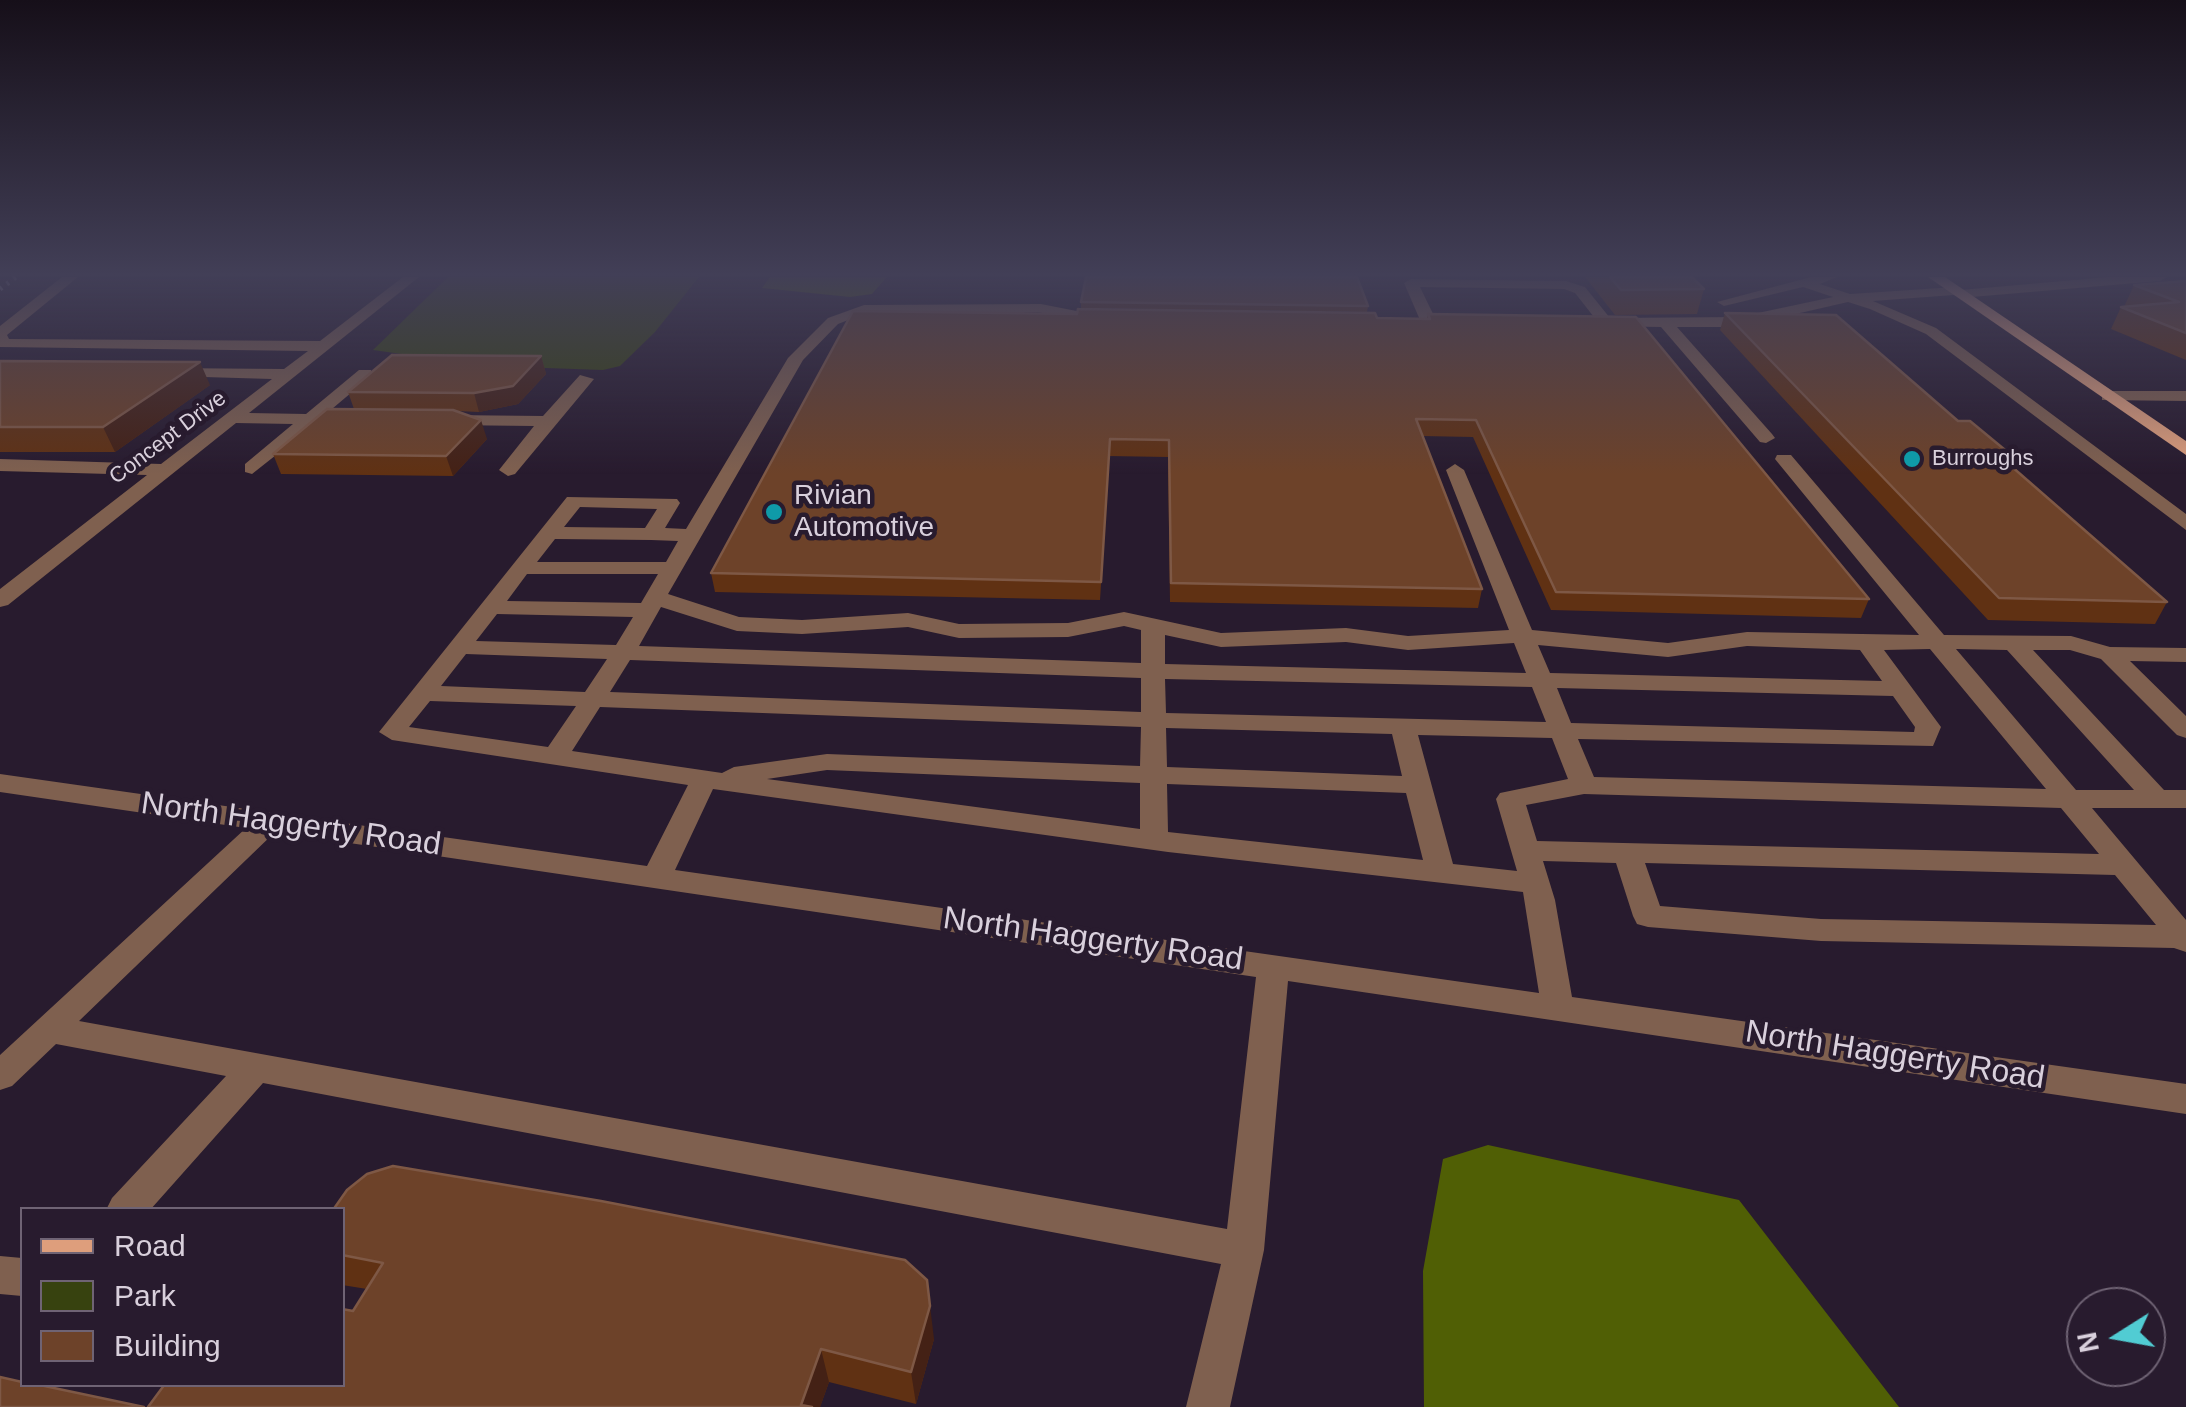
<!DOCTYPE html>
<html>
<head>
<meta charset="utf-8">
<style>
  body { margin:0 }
  #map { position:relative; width:2186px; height:1407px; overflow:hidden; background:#281b2e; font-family:Arial,sans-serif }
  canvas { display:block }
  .legend { position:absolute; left:20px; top:1207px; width:325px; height:180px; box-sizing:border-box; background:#281b2e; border:2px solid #6f6374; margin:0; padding:12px 18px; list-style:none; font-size:30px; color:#d9d0dc }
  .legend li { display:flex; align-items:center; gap:20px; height:50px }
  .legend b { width:50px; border:2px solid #6f6374 }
  .north { position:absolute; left:2066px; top:1287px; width:100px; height:100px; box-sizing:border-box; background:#281b2e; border:2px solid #6f6374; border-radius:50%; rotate:259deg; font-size:28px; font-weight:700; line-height:40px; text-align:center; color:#d9d0dc }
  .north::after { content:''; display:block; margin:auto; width:35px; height:45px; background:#51ccd3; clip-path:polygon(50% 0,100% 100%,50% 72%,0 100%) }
</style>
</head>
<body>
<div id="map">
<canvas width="2186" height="1407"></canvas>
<ul class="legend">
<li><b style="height:12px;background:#de9e7c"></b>Road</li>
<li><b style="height:28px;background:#37420f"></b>Park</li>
<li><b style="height:28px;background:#6d4229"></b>Building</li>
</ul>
<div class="north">N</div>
</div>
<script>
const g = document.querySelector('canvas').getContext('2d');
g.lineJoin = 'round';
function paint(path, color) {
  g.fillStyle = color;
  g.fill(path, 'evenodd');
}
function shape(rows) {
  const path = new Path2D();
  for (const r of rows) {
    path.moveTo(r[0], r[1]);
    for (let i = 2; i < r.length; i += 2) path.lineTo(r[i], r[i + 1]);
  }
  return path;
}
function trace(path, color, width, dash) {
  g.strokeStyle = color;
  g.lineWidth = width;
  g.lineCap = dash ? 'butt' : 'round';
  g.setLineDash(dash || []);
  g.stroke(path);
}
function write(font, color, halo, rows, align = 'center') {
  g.font = font + ' Arial,sans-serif';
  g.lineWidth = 9;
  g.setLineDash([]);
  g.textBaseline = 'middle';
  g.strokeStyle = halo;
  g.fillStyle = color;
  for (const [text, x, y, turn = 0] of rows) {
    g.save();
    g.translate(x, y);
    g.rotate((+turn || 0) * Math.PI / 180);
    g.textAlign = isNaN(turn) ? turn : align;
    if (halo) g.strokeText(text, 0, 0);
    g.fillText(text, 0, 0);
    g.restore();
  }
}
const green = shape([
  [448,277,699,277,655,332,620,366,603,370,488,366,373,350]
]);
const forest = shape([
  [770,277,887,277,872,294,850,297,762,288],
  [1488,1145,1739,1200,1899,1407,1424,1407,1423,1271,1443,1159]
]);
const minor = shape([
  [62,277,78,277,7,335,9,339,320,341,403,277,419,277,249,413,306,414,359,370,371,370,371,376,326,414,353,416,353,424,314,425,252,474,245,472,245,464,293,424,236,423,8,605,0,607,0,589,147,475,0,471,0,459,161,464,272,379,170,376,162,371,164,368,284,369,308,351,0,347,0,326,62,277],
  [1811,277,1837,277,1820,284,1850,294,1955,287,1961,290,2108,277,2167,277,2160,281,1960,298,1954,295,1873,301,1936,328,2186,514,2186,530,1926,334,1870,309,1848,302,1739,327,1677,327,1772,434,1775,438,1766,443,1760,442,1661,327,1601,326,1575,293,1564,289,1420,287,1436,320,1428,325,1420,320,1404,283,1411,279,1566,281,1585,287,1610,318,1739,317,1833,297,1803,287,1724,306,1717,302,1811,277],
  [1041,304,1097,315,1090,319,1060,319,1039,312,866,313,838,324,803,360,668,594,739,617,802,620,908,613,959,624,1068,623,1124,612,1221,633,1346,628,1408,636,1509,630,1446,470,1455,464,1464,470,1532,630,1668,643,1747,632,1919,635,1775,459,1777,455,1791,455,1944,635,2071,636,2110,647,2186,648,2186,662,2130,661,2186,716,2186,738,2177,735,2101,659,2070,650,2033,650,2164,790,2186,790,2186,808,2092,808,2186,920,2186,952,2174,948,1821,941,1648,927,1637,924,1633,916,1616,863,1543,861,1555,900,1572,997,2186,1084,2186,1114,1288,981,1264,1250,1230,1407,1186,1407,1221,1264,263,1083,150,1210,106,1210,112,1198,226,1076,56,1044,12,1086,0,1090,0,1055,246,828,0,792,0,774,647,866,688,785,392,740,379,732,567,497,677,499,680,503,665,528,686,529,788,358,828,318,864,305,1041,304],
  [580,507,657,509,645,528,564,527,580,507],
  [555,539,651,540,678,541,666,562,537,562,555,539],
  [527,574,658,574,641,603,507,601,527,574],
  [661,607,737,631,802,634,908,627,959,638,1068,637,1124,626,1141,630,1141,663,639,646,661,607],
  [497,614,633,617,616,645,476,641,497,614],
  [1165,635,1221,647,1346,642,1408,650,1514,643,1526,673,1165,664,1165,635],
  [1538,645,1668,657,1747,646,1860,650,1882,681,1550,673,1538,645],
  [1930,649,2046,789,1594,777,1578,739,1933,746,1941,727,1884,650,1930,649],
  [1956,649,2007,650,2134,790,2076,790,1956,649],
  [466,654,607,659,585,692,441,686,466,654],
  [630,660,1141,678,1141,712,610,692,630,660],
  [1165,679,1532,687,1546,722,1166,713,1165,679],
  [1557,688,1893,696,1915,727,1914,732,1571,723,1557,688],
  [430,701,576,706,548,747,409,727,430,701],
  [600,707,1141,727,1140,766,827,754,734,767,722,773,572,751,600,707],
  [1166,728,1392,734,1402,776,1167,767,1166,728],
  [1418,735,1552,738,1568,779,1500,793,1496,799,1517,871,1453,864,1418,735],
  [827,770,1140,783,1140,829,767,779,827,770],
  [1167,784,1406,793,1423,860,1168,832,1167,784],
  [713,789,1168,852,1523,892,1539,993,675,870,713,789],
  [1584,794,2061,808,2099,854,1537,841,1526,805,1584,794],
  [275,832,1256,977,1227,1229,79,1021,275,832],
  [1645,863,2115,875,2156,925,1821,919,1660,906,1645,863],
  [580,375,594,379,515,474,508,476,499,470,534,426,447,425,438,420,447,415,543,416,580,375],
  [2108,391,2186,391,2186,401,2102,400,2102,392,2108,391],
  [0,1256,22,1258,22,1296,0,1294,0,1256]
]);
const major = shape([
  [1928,277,1945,277,2186,441,2186,455,1928,277]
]);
const rail = shape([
  [0,289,16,277]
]);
const wall = shape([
  [1585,277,1692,277,1704,289,1697,314,1615,315],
  [2186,281,2186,360,2111,329,2121,307,2124,307,2134,285],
  [1081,302,1368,306,1367,312,1081,308],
  [1725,313,1958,421,2016,459,2012,467,2167,602,2155,624,1988,620,1720,330],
  [1428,314,1869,599,1861,618,1551,610,1473,437,1422,436,1482,589,1478,608,1170,602,1168,457,1109,456,1100,600,715,592,711,573,1377,318,1427,319],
  [541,356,546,374,518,404,479,412,457,411,487,439,453,476,281,474,273,454,354,409,348,392],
  [0,361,210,385,115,452,0,452],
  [342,1210,934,1339,916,1404,829,1382,820,1407,148,1407,353,1311,367,1289,342,1285]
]);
const shadedWall = shape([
  [541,356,546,374,518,404,479,412,474,393],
  [200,362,210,385,115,452,103,427],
  [481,420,487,439,453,476,446,456],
  [927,1280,934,1339,916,1404,911,1372],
  [821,1349,829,1382,820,1407,802,1407,801,1405]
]);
const building = shape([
  [1086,277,1357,277,1368,306,1081,302,1086,277],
  [1610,277,1692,277,1704,289,1621,290,1610,277],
  [2186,281,2186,333,2121,307,2179,302,2134,285,2186,281],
  [1078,309,1375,313,1377,318,1430,319,1428,314,1636,317,1869,599,1556,592,1476,420,1416,419,1482,589,1171,583,1169,440,1110,439,1101,582,711,573,853,311,1077,314,1078,309],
  [1725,313,1836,315,1958,421,1970,421,2016,459,2003,459,2167,602,1999,598,1725,313],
  [392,355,541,356,513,386,474,393,348,392,392,355],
  [0,361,200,362,103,427,0,427,0,361],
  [327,409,453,410,481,420,446,456,273,454,327,409],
  [393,1166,601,1201,905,1260,927,1280,930,1306,911,1372,821,1349,801,1405,812,1407,148,1407,165,1384,342,1384,342,1309,353,1311,383,1263,342,1255,342,1210,333,1210,347,1190,367,1174,393,1166],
  [0,1377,22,1382,22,1384,35,1384,144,1407,0,1407,0,1377]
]);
const markers = [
  [1912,459,10,"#0f9aa8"],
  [774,512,10,"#0f9aa8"]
];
const farStreetnames = [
  ["Concept Drive",168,438,-37]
];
const farPoinames = [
  ["Burroughs",1932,459]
];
const poiNames = [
  ["Rivian",794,496],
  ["Automotive",794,528]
];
const nearStreetnames = [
  ["North Haggerty Road",291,825,8],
  ["North Haggerty Road",1093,940,8],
  ["North Haggerty Road",1895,1056,9]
];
paint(green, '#37420f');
paint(forest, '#505f05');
paint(minor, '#7f604f');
paint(major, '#de9e7c');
trace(rail, '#aaa0ae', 5, [2.5, 6]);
paint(wall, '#603113');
paint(shadedWall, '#442115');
paint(building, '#6d4229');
trace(building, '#7e5845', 2.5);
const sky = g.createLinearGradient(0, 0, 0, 474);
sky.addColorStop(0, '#160f19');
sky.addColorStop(0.58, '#423f57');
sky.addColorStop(1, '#423f5700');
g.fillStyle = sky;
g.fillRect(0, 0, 2186, 474);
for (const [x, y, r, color] of markers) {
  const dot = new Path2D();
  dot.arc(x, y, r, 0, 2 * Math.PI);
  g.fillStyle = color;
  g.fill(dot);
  trace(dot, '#281b2e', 4);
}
write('22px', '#d9d0dc', '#281b2e', farStreetnames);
write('22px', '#d9d0dc', '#281b2e', farPoinames, 'left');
write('28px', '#d9d0dc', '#281b2e', poiNames, 'left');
write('32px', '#d9d0dc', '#281b2e', nearStreetnames);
</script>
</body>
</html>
